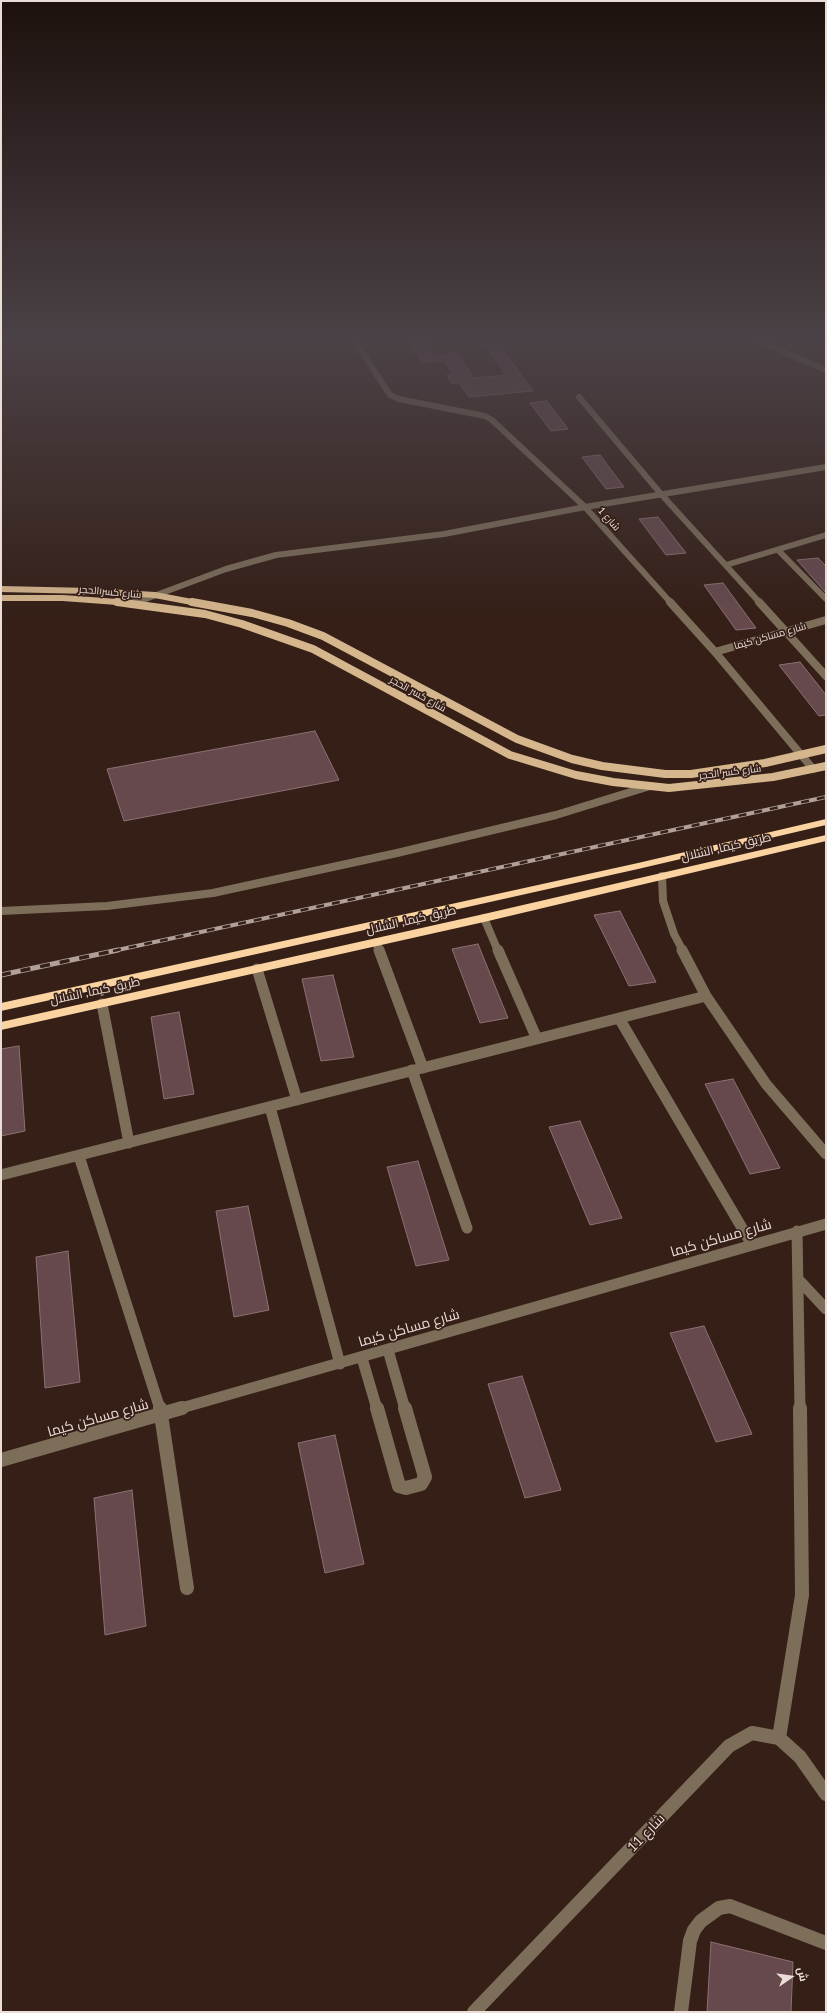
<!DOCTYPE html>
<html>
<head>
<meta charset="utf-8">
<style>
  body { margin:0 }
  #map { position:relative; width:827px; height:2013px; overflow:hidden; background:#351f17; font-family:Lato,Cairo,sans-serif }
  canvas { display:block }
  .frame { position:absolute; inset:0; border:2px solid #ebdcd6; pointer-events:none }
  .north { position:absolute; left:771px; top:1957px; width:40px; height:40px; -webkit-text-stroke:3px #351f17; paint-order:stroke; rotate:77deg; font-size:11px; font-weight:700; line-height:16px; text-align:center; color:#ebdcd6 }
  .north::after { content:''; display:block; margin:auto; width:14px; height:18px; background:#ebdcd6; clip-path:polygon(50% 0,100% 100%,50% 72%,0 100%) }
</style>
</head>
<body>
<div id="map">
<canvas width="827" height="2013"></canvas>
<div class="frame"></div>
<div class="north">ش</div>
</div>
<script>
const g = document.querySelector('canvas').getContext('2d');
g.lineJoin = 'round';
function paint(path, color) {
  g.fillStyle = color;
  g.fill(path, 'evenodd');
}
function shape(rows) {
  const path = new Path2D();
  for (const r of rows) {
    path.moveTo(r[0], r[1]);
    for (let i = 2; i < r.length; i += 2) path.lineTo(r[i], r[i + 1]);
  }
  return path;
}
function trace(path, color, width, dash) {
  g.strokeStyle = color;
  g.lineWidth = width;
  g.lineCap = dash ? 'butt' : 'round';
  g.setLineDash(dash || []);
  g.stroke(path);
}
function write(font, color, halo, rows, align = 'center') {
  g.font = font + ' Lato,Cairo,sans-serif';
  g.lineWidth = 3.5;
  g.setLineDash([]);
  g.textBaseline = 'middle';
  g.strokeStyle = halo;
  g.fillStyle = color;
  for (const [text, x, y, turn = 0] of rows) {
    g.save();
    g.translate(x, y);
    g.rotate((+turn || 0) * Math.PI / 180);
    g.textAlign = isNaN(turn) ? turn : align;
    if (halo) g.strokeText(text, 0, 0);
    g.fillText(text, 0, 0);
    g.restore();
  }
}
const building = shape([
  [425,341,435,356,458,353,474,378,506,375,485,346,499,344,533,391,469,397,459,383,452,383,447,375,453,374,444,360,422,363,409,342,425,341],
  [547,401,568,429,551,431,530,403,547,401],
  [600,455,624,487,606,489,582,457,600,455],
  [658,517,686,553,666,555,639,519,658,517],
  [818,558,826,566,826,593,797,560,818,558],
  [723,583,756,628,736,630,704,585,723,583],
  [800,662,826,695,826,715,819,716,779,665,800,662],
  [315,731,339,780,124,821,107,769,315,731],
  [620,911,656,982,629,986,594,915,620,911],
  [478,944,508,1018,480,1023,452,949,478,944],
  [333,975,354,1057,321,1061,302,979,333,975],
  [179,1012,194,1094,164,1099,151,1017,179,1012],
  [19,1046,25,1131,1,1136,1,1049,19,1046],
  [733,1079,780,1168,750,1174,705,1084,733,1079],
  [580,1121,622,1218,590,1225,549,1127,580,1121],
  [418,1161,449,1260,416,1266,387,1167,418,1161],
  [248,1206,269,1310,234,1317,216,1211,248,1206],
  [68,1251,80,1382,45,1388,36,1257,68,1251],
  [704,1326,752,1434,716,1442,670,1333,704,1326],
  [522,1376,561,1490,525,1498,488,1384,522,1376],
  [335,1435,364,1564,325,1573,298,1443,335,1435],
  [132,1490,146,1626,105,1635,94,1498,132,1490],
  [711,1942,793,1962,791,2012,707,2012,711,1942]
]);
const minorFar3 = shape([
  [353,338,390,395,399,399,485,416,492,420,585,507,671,603],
  [752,338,826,370],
  [355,340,377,338],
  [579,397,661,494,760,603],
  [778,550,826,599],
  [726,565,826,535],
  [135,603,226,569,276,555,444,534,585,507,826,467]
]);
const minorFar2 = shape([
  [670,602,715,652,813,769],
  [759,602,826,676],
  [134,603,137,602],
  [715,652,826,620],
  [662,876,663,901,674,934,683,951],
  [1,911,107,906,213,893,397,853,556,815,650,786],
  [484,918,498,951],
  [376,942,379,951]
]);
const minorFar1 = shape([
  [379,950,423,1068],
  [498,950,537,1039],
  [682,950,706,996,766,1084,826,1154],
  [257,969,297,1100],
  [102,1004,129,1143],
  [619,1018,752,1245],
  [412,1070,467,1228],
  [270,1107,340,1364],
  [79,1156,160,1409],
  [1,1175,706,996],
  [797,1231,800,1409],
  [798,1279,826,1309],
  [388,1350,405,1409],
  [362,1358,377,1409],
  [178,1409,826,1224]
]);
const minor = shape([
  [160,1408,187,1588],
  [377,1408,399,1486,406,1488,421,1484,425,1477,405,1408],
  [1,1460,182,1408],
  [779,1738,802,1595,800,1408],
  [474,2012,729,1746,752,1733,779,1738,800,1757,826,1794],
  [681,2012,690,1941,694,1930,701,1921,719,1908,730,1906,826,1943]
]);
const majorFar1 = shape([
  [1,589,91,591,155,595,197,603],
  [1,598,63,598,131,603]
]);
const major = shape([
  [117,602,205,614,242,624,313,649,510,755,576,775,613,782,669,788,773,777,826,766],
  [192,602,252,613,288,623,323,636,517,739,572,759,602,766,665,774,691,774,765,763,826,749]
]);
const highway = shape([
  [826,819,826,825,638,869,1,1011,1,1003,638,863,826,819],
  [826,835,826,841,484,922,1,1030,1,1022,484,914,826,835]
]);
const railFar1 = shape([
  [113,951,826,797]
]);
const rail = shape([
  [1,975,118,950]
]);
const farStreetnames = [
  ["شارع 1",609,519,48],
  ["شارع كسر الحجر",110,592,5],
  ["شارع مساكن كيما",770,636,-16],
  ["شارع كسر الحجر",418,694,29],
  ["شارع كسر الحجر",730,772,-7]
];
const streetNames = [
  ["طريق كيما, الشلال",726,847,-13],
  ["طريق كيما, الشلال",411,920,-13],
  ["طريق كيما, الشلال",95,991,-12]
];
const nearStreetnames = [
  ["شارع مساكن كيما",721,1238,-16],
  ["شارع مساكن كيما",409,1328,-16],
  ["شارع مساكن كيما",98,1418,-16],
  ["شارع 11",646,1833,-46]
];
paint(building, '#65494d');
trace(building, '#8d7074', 1);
trace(minorFar3, '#7d6e5a', 6);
trace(minorFar2, '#7d6e5a', 8);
trace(minorFar1, '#7d6e5a', 11);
trace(minor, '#7d6e5a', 14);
trace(majorFar1, '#d6b78d', 6);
trace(major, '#d6b78d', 8);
paint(highway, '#fad3a0');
trace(railFar1, '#b19f99', 4);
trace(rail, '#b19f99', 5);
trace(railFar1, '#351f17', 2.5, [8]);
trace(rail, '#351f17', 3.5, [10]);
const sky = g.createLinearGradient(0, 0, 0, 620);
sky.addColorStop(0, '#1d110d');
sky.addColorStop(0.55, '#4b4247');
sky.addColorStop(1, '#4b424700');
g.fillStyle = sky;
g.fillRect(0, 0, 827, 620);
write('10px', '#ebdcd6', '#351f17', farStreetnames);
write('12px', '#ebdcd6', '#351f17', streetNames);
write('14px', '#ebdcd6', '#351f17', nearStreetnames);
</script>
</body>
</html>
